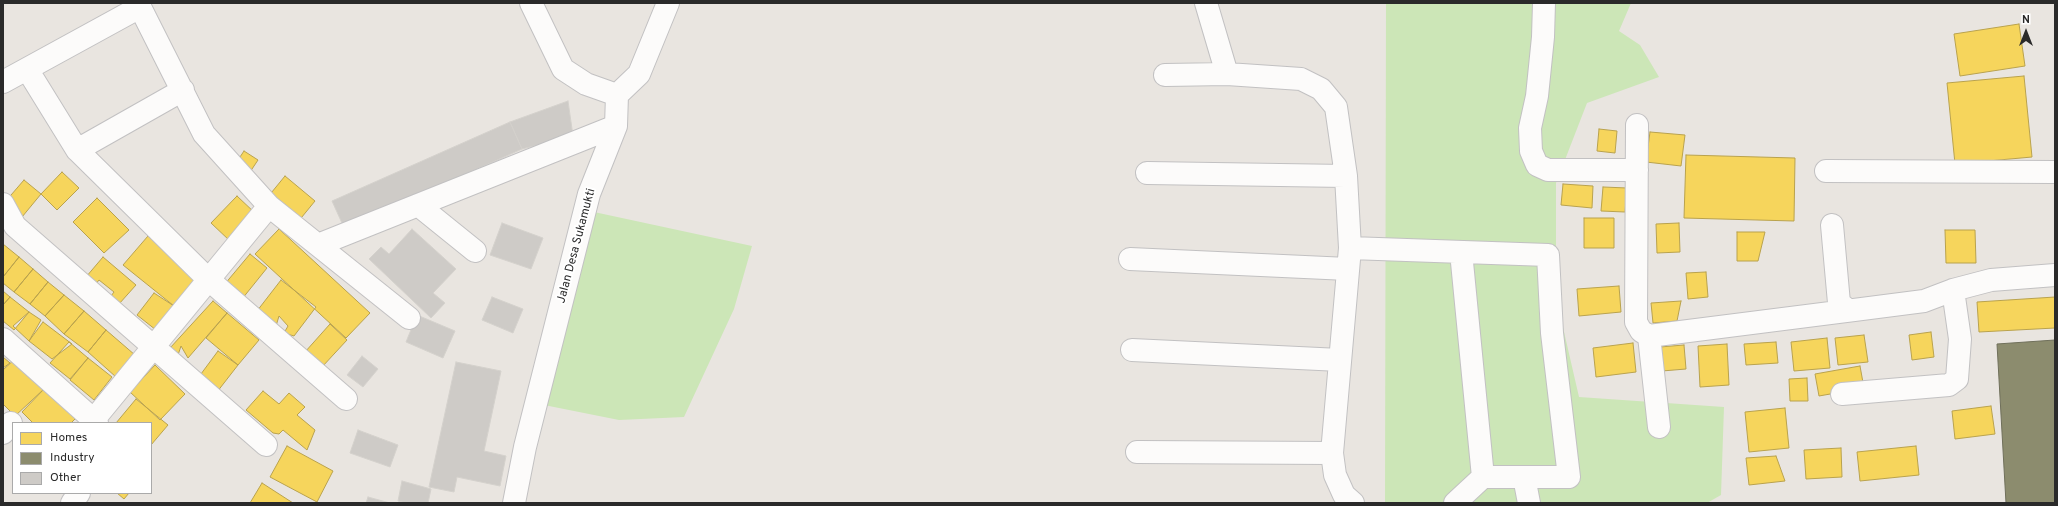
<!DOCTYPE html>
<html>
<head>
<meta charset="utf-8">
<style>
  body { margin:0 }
  #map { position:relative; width:2058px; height:506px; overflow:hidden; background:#e9e5e0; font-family:Overpass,sans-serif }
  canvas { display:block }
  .frame { position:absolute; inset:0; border:4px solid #2a2a2a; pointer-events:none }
  .legend { position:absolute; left:12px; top:422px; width:140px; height:72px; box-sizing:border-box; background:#fff; border:1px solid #aaa; margin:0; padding:5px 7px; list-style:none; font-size:12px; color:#2a2a2a }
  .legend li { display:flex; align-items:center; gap:8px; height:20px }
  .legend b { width:20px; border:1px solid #aaa }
  .north { position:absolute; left:2006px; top:12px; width:40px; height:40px; -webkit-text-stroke:3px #fff; paint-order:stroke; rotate:0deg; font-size:11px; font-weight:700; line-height:16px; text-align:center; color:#2a2a2a }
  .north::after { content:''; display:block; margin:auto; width:14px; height:18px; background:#2a2a2a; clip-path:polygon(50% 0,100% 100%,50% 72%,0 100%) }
</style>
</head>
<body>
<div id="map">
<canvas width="2058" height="506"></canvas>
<div class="frame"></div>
<ul class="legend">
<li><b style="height:11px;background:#f6d55c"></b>Homes</li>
<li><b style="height:11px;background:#8c8c6e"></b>Industry</li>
<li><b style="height:11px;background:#cecbc7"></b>Other</li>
</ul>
<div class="north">N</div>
</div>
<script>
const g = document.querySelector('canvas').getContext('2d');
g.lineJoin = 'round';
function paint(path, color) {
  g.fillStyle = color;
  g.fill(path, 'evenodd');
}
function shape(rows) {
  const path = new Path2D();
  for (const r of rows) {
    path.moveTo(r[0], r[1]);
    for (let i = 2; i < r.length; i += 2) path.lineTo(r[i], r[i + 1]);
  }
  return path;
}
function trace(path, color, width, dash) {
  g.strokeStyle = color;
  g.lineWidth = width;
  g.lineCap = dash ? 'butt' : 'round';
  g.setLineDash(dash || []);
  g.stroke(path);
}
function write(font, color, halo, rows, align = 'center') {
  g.font = font + ' Overpass,sans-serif';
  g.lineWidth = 4;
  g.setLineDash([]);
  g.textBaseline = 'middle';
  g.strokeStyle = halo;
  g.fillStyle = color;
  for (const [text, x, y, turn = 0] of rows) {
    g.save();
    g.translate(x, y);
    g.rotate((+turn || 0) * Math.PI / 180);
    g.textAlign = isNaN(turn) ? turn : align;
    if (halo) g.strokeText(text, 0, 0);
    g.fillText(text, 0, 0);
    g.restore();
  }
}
const green = shape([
  [1386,3,1631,3,1619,31,1640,45,1659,77,1587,103,1556,183,1556,297,1579,397,1724,407,1721,495,1707,503,1385,503],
  [594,212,752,246,734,309,684,417,619,420,544,405]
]);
const homes = shape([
  [2019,24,2025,66,1960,76,1954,34,2019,24],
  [2024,76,2032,157,1955,164,1947,83,2024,76],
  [1599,129,1617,131,1615,153,1597,151,1599,129],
  [1650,132,1685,135,1681,166,1646,162,1650,132],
  [244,151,258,160,250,172,236,163,244,151],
  [1686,155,1795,158,1794,221,1684,218,1686,155],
  [62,172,79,188,57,210,41,194,62,172],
  [285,176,315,201,297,223,267,198,285,176],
  [24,180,41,194,22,217,5,202,24,180],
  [1563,184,1593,186,1592,208,1561,205,1563,184],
  [1603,187,1627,188,1625,212,1601,211,1603,187],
  [237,196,256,214,230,241,211,223,237,196],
  [97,198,129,230,104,253,73,222,97,198],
  [1584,218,1614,218,1614,248,1584,248,1584,218],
  [1679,223,1680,252,1657,253,1656,224,1679,223],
  [279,229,370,313,346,338,255,254,279,229],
  [1945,230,1975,230,1976,263,1946,263,1945,230],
  [1737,232,1765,232,1758,261,1737,261,1737,232],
  [148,236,198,277,174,306,123,265,148,236],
  [3,244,19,257,3,277,3,244],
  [250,254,267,268,242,299,224,285,250,254],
  [19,257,33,269,14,292,3,283,3,277,19,257],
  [103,257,136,285,119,304,111,296,114,292,99,280,95,285,86,277,103,257],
  [33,269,48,282,30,304,14,292,33,269],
  [1706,272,1708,297,1688,299,1686,273,1706,272],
  [281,280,316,307,294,336,284,333,288,326,279,316,276,326,257,311,281,280],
  [48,282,64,295,45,316,30,304,48,282],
  [1619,286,1621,312,1579,316,1577,289,1619,286],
  [3,291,10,297,3,305,3,291],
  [154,293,174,306,156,330,137,315,154,293],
  [64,295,84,311,64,334,45,316,64,295],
  [10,297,29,312,14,330,3,321,3,305,10,297],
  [2055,297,2055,328,1979,332,1977,302,2055,297],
  [213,301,227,313,188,358,181,346,178,355,170,348,213,301],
  [1681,301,1677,321,1653,323,1651,303,1681,301],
  [84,311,106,330,88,352,64,334,84,311],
  [29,312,41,320,29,341,13,326,29,312],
  [227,313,259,340,238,365,206,338,227,313],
  [43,322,72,344,52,359,29,341,43,322],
  [330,324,347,340,322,367,305,352,330,324],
  [106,330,135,355,116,377,88,352,106,330],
  [1931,332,1934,357,1912,360,1909,335,1931,332],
  [1864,335,1868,362,1838,365,1835,338,1864,335],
  [1827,338,1830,368,1794,371,1791,342,1827,338],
  [69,342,88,358,70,379,50,363,69,342],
  [1776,342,1778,363,1746,365,1744,344,1776,342],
  [1633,343,1636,372,1596,377,1593,348,1633,343],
  [1727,344,1729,385,1700,387,1698,346,1727,344],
  [1684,345,1686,369,1662,371,1660,347,1684,345],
  [218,351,238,365,217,392,198,378,218,351],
  [3,357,10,363,3,368,3,357],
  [16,358,45,388,15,416,3,404,3,370,16,358],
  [88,358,112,377,94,400,70,380,88,358],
  [155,365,185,394,160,420,130,392,155,365],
  [1860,366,1864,388,1819,396,1815,374,1860,366],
  [1807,378,1808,401,1790,401,1789,379,1807,378],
  [45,388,76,418,71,423,33,423,22,412,45,388],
  [263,391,279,404,289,393,305,407,297,415,315,430,307,450,283,430,279,434,273,433,246,410,263,391],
  [136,399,168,425,151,445,151,423,116,423,136,399],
  [1991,406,1995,434,1955,439,1952,411,1991,406],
  [1785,408,1789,448,1749,452,1745,412,1785,408],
  [287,446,333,471,317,502,270,477,287,446],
  [1916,446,1919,475,1860,481,1857,452,1916,446],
  [1841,448,1842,477,1806,479,1804,450,1841,448],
  [1776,456,1785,481,1749,485,1746,458,1776,456],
  [262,483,293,503,250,503,262,483],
  [117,493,129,493,124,499,117,493]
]);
const industry = shape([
  [2055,340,2055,503,2006,503,1997,344,2055,340]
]);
const building = shape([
  [568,101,573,136,522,149,510,122,568,101],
  [510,122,522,149,441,185,346,232,332,201,510,122],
  [502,223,543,238,531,269,490,255,502,223],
  [412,229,456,269,433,293,445,303,431,318,369,259,381,247,389,254,412,229],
  [492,297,523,309,513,333,482,320,492,297],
  [417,315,455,331,443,358,406,342,417,315],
  [362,356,378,369,363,387,347,375,362,356],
  [456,362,501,371,484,451,506,456,500,486,457,477,454,492,429,487,456,362],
  [358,430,398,445,390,467,350,453,358,430],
  [402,481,431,489,428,503,406,503,398,501,402,481],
  [368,497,390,503,366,503,368,497]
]);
const minor = shape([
  [138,3,204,134,269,206,409,318],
  [531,3,563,69,586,84,617,95],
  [1206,3,1227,74],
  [1544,3,1543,37,1537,96,1530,128,1531,151,1537,165,1548,170,1637,170],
  [27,69,77,150,209,280,346,399],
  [1165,75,1227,74,1301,79,1321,89,1336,107,1346,176,1350,248,1332,453,1335,475,1344,495,1353,503],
  [3,82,140,7],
  [1637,125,1636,322,1641,331,1649,336,1854,310],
  [77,150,183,90],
  [1826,171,2055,172],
  [1147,173,1346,176],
  [3,204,15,226,266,445],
  [418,205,475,251],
  [1832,225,1839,303,1848,310,1854,310,1924,301,1953,290,1991,280,2055,275],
  [318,245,616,126],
  [1350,248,1548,255,1552,333,1569,477,1483,477,1461,252],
  [1130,259,1348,269],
  [1649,336,1659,427],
  [3,339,97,423],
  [1132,350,1340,360],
  [1842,394,1949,385,1957,379,1960,339,1953,290],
  [91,423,269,206],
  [3,433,11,423],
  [1137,452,1332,453],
  [1524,477,1529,503],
  [72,503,79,493],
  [514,503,525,447,589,194,616,126,617,95,639,74,668,3],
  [1455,503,1483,477]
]);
const streetNames = [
  ["Jalan Desa Sukamukti",577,246,-75]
];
paint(green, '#cce6b7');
paint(homes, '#f6d55c');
trace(homes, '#b9a24d', 1);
paint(industry, '#8c8c6e');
trace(industry, '#6f6f5a', 1);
paint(building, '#cecbc7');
trace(building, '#d4d1cc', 1);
trace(minor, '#c2c1c2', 24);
trace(minor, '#fcfbfa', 22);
write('12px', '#2a2a2a', '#fff', streetNames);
</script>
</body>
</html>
